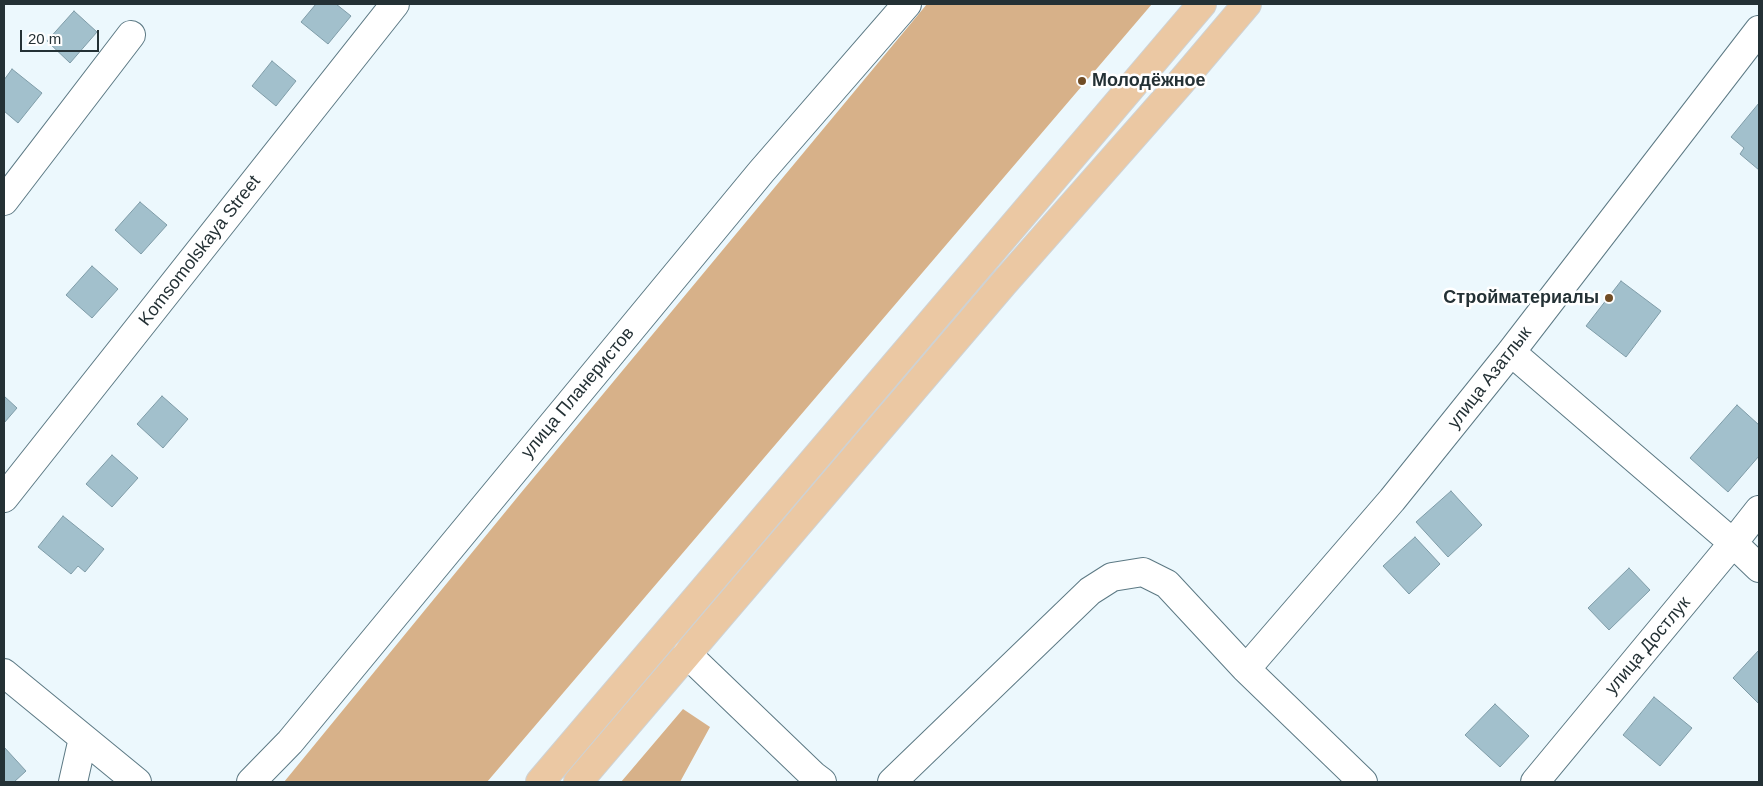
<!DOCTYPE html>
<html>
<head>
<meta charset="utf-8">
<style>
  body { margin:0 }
  #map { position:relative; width:1763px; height:786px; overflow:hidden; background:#ecf8fd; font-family:Arial,sans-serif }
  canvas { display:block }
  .frame { position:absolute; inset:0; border:5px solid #243135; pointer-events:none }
  .scale { position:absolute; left:20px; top:30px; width:79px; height:22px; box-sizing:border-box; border:2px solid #243135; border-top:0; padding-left:6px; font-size:15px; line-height:18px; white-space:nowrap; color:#243135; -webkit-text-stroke:4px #fff; paint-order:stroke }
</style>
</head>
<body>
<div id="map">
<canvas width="1763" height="786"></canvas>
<div class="frame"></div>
<div class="scale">20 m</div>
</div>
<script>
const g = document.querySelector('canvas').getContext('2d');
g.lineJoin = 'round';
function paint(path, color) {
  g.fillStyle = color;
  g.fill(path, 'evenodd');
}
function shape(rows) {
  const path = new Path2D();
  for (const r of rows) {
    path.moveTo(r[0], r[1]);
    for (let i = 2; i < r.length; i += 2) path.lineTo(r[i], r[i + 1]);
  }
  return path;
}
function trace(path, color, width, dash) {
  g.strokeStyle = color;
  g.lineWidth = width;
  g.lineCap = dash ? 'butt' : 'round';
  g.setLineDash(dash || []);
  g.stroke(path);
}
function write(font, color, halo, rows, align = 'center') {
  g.font = font + ' Arial,sans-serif';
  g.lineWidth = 5;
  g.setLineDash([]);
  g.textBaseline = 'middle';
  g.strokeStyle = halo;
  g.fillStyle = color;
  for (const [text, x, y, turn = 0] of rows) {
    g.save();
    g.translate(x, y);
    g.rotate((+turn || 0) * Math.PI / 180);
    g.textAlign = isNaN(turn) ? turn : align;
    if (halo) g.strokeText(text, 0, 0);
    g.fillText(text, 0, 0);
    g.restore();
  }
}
const forest = shape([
  [927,4,1152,4,487,782,284,782,520,494],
  [683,709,710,727,680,782,621,782]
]);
const building = shape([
  [316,4,336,4,351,16,328,44,301,22,316,4],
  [74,11,97,32,70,63,47,41,74,11],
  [272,61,296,81,276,106,252,86,272,61],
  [12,69,42,93,18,123,4,111,4,80,12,69],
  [1759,103,1759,170,1740,154,1744,148,1731,137,1759,103],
  [140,202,167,225,141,254,115,230,140,202],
  [92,266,118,289,92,318,66,295,92,266],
  [1621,281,1661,311,1626,357,1586,326,1621,281],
  [4,396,17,408,4,423,4,396],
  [162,396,188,419,163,448,137,424,162,396],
  [1737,405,1759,425,1759,456,1728,492,1690,458,1737,405],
  [112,455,138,478,112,507,86,484,112,455],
  [1451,491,1482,525,1448,557,1416,522,1451,491],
  [63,516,104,549,85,572,78,566,71,574,38,547,63,516],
  [1415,537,1440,564,1409,594,1383,566,1415,537],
  [1629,568,1650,590,1609,630,1588,608,1629,568],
  [1759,650,1759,704,1733,678,1759,650],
  [1654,697,1692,728,1660,766,1623,735,1654,697],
  [1495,704,1529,736,1500,767,1465,735,1495,704],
  [4,747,26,771,14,782,4,782,4,747]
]);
const minor = shape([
  [4,201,131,35],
  [1511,352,1733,543,1759,568],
  [4,498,395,4],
  [687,654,814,776,822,782],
  [1246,669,1392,500,1511,352,1759,30],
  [4,673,137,782],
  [73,782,83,738],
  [251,782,290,742,761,172,907,4],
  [892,782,1090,591,1112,577,1143,572,1167,584,1246,669,1363,782],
  [1535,782,1733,543,1759,510]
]);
const major = shape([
  [540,782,1202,4],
  [578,782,1004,283,1181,82,1247,4]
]);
const markers = [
  [1082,81,5,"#704d26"],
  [1609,298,5,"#704d26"]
];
const poiNames = [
  ["Молодёжное",1092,81],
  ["Стройматериалы",1599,298,"right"]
];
const streetNames = [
  ["Komsomolskaya Street",200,251,-52],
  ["улица Азатлык",1490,378,-52],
  ["улица Планеристов",578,393,-50],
  ["улица Достлук",1648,646,-50]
];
paint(forest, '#d7b189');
paint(building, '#a2c0cc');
trace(building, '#7f9ca8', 1);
trace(minor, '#5c7984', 30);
trace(major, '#cfd2d3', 30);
trace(minor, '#fff', 28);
trace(major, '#ebc8a3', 28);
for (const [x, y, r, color] of markers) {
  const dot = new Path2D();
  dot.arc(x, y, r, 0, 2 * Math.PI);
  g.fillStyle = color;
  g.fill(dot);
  trace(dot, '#fff', 2);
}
write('bold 18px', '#243135', '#fff', poiNames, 'left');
write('18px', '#243135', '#fff', streetNames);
</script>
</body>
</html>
